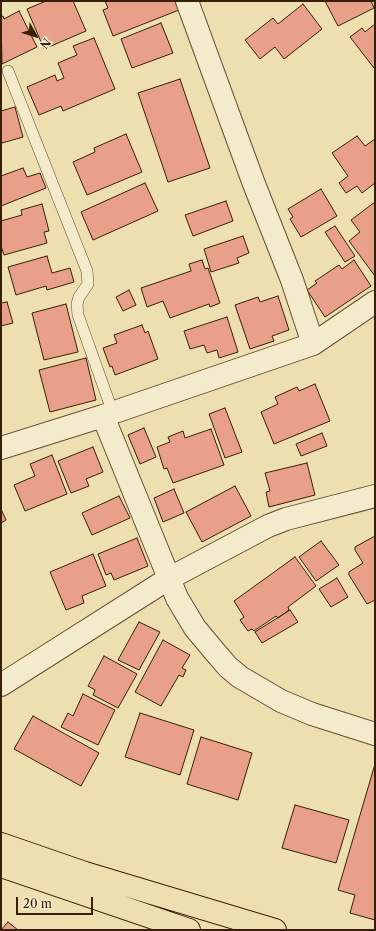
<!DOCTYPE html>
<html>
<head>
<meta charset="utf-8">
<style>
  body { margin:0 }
  #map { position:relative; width:376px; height:931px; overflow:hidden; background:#eedfb1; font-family:"Libre Caslon Text",serif }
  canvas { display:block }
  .frame { position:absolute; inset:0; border:2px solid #371f08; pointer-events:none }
  .north { position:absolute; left:16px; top:16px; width:40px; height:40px; -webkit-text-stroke:3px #f4eacc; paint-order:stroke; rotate:129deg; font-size:11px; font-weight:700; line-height:16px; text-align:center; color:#371f08 }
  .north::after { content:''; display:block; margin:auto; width:14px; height:18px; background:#371f08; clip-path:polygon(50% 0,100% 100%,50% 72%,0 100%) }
  .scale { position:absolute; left:16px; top:897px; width:77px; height:18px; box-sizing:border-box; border:2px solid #371f08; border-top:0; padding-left:5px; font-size:12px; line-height:14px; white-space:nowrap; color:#371f08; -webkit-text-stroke:3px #f4eacc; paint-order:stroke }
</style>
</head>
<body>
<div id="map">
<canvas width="376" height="931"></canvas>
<div class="frame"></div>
<div class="north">N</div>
<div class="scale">20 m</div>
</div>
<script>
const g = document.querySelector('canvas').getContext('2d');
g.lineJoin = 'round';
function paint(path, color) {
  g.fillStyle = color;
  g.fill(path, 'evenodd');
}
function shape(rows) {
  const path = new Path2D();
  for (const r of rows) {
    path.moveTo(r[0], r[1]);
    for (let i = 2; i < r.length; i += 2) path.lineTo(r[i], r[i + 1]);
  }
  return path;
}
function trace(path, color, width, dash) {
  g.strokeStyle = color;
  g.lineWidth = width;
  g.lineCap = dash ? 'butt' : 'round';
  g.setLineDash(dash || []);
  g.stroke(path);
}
const building = shape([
  [46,1,73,1,86,31,44,49,27,9,46,1],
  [105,1,175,1,179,10,113,36,103,10,108,8,105,1],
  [325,1,371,1,374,8,338,26,325,1],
  [303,4,322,29,284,59,275,47,260,59,245,40,273,18,278,24,303,4],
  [19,11,37,47,2,64,1,17,3,16,4,19,19,11],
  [161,23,173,53,132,68,121,39,161,23],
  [375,24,375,67,374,68,350,37,362,28,365,32,375,24],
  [94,38,115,89,63,111,61,106,39,115,27,87,55,75,57,81,64,78,58,63,77,55,73,46,94,38],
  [180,79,210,168,168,182,138,93,180,79],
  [15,107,23,137,2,143,1,139,1,111,15,107],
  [126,134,142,172,87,195,73,162,95,152,94,148,126,134],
  [357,136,365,146,375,139,375,183,362,193,357,186,346,193,339,183,348,176,332,153,357,136],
  [23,168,27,177,40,173,46,188,1,206,1,176,23,168],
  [145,183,158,211,93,240,81,212,145,183],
  [321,189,337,216,301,237,290,219,293,217,288,209,321,189],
  [226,201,233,221,193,236,185,215,226,201],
  [375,202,375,276,349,241,360,232,351,220,375,202],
  [42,204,49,231,44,232,47,243,4,255,1,246,1,221,22,215,21,210,42,204],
  [335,226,355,256,345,262,325,232,335,226],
  [243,236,249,253,237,258,239,263,211,272,204,249,243,236],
  [47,256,52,273,70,268,74,282,47,290,46,286,16,295,8,267,47,256],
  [202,260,205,269,208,268,220,303,210,307,209,304,170,318,163,301,147,307,141,288,191,271,189,264,202,260],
  [354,260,371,286,325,317,307,290,317,283,315,281,339,265,342,269,354,260],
  [129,290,136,305,123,311,116,297,129,290],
  [278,296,289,330,272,336,274,341,250,349,235,305,258,297,260,302,278,296],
  [7,302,13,323,1,326,1,303,7,302],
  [66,304,78,352,44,360,32,313,66,304],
  [227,317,238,352,219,358,217,350,207,353,204,345,190,349,184,331,227,317],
  [142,325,145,333,148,331,158,359,115,375,112,366,110,367,103,348,117,343,114,335,142,325],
  [86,358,96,400,50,412,39,370,86,358],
  [315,384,330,421,274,444,261,412,278,404,275,397,297,387,299,391,315,384],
  [225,408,242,452,225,458,209,414,225,408],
  [144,428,156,457,140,464,128,435,144,428],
  [211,429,224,465,173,483,167,468,164,469,157,447,170,442,168,437,183,431,185,438,211,429],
  [322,433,327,446,301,456,296,444,322,433],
  [93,447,103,472,86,479,89,486,71,493,58,461,93,447],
  [52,455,67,494,25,511,14,485,35,476,30,464,52,455],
  [307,463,315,495,269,507,266,492,270,491,265,473,307,463],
  [235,486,251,516,202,542,186,512,235,486],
  [174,489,184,513,163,522,154,498,174,489],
  [119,496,130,518,92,535,82,513,119,496],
  [1,509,6,520,1,523,1,509],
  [375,536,375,600,367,604,349,575,349,572,363,563,355,550,355,547,375,536],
  [137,538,148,566,114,580,111,573,106,575,98,554,137,538],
  [321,541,339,565,316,581,299,557,321,541],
  [93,554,106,586,82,596,84,603,66,610,50,572,93,554],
  [295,557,316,586,288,607,289,610,278,618,276,616,254,631,252,629,248,631,240,620,244,617,234,601,295,557],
  [337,578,348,597,331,607,319,589,337,578],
  [290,610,298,622,262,643,255,632,290,610],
  [139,622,160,632,139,670,118,660,139,622],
  [163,640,190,655,182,668,186,670,183,677,179,675,161,706,135,692,163,640],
  [104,656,137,674,118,708,93,695,95,690,88,686,104,656],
  [83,694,115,710,98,745,61,727,68,713,73,716,83,694],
  [140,713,194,730,180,775,125,757,140,713],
  [33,716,99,753,81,786,14,749,33,716],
  [201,737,252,753,238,800,187,784,201,737],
  [375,764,375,920,350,913,355,895,338,890,375,764],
  [295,805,349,820,336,863,282,848,295,805],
  [8,922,18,930,1,930,8,922]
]);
const lane = shape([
  [8,71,87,271,88,284,79,297,77,304,78,315,113,413]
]);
const street = shape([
  [187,1,254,184,292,280,313,344],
  [103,416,177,598,195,628,215,652,228,667,240,677,281,701,312,714,375,734],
  [1,448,103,416,313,344,375,302],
  [1,685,168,579,268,526,286,519,375,496]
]);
const highway = shape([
  [1,844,85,873,275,930],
  [1,866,189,930]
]);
paint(building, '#e8a08b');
trace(building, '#371f08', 1);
trace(lane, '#654f32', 12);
trace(street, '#654f32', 24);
trace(highway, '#371f08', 24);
trace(lane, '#f4eacc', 11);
trace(street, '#f4eacc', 22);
trace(highway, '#eedfb1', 22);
</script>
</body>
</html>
